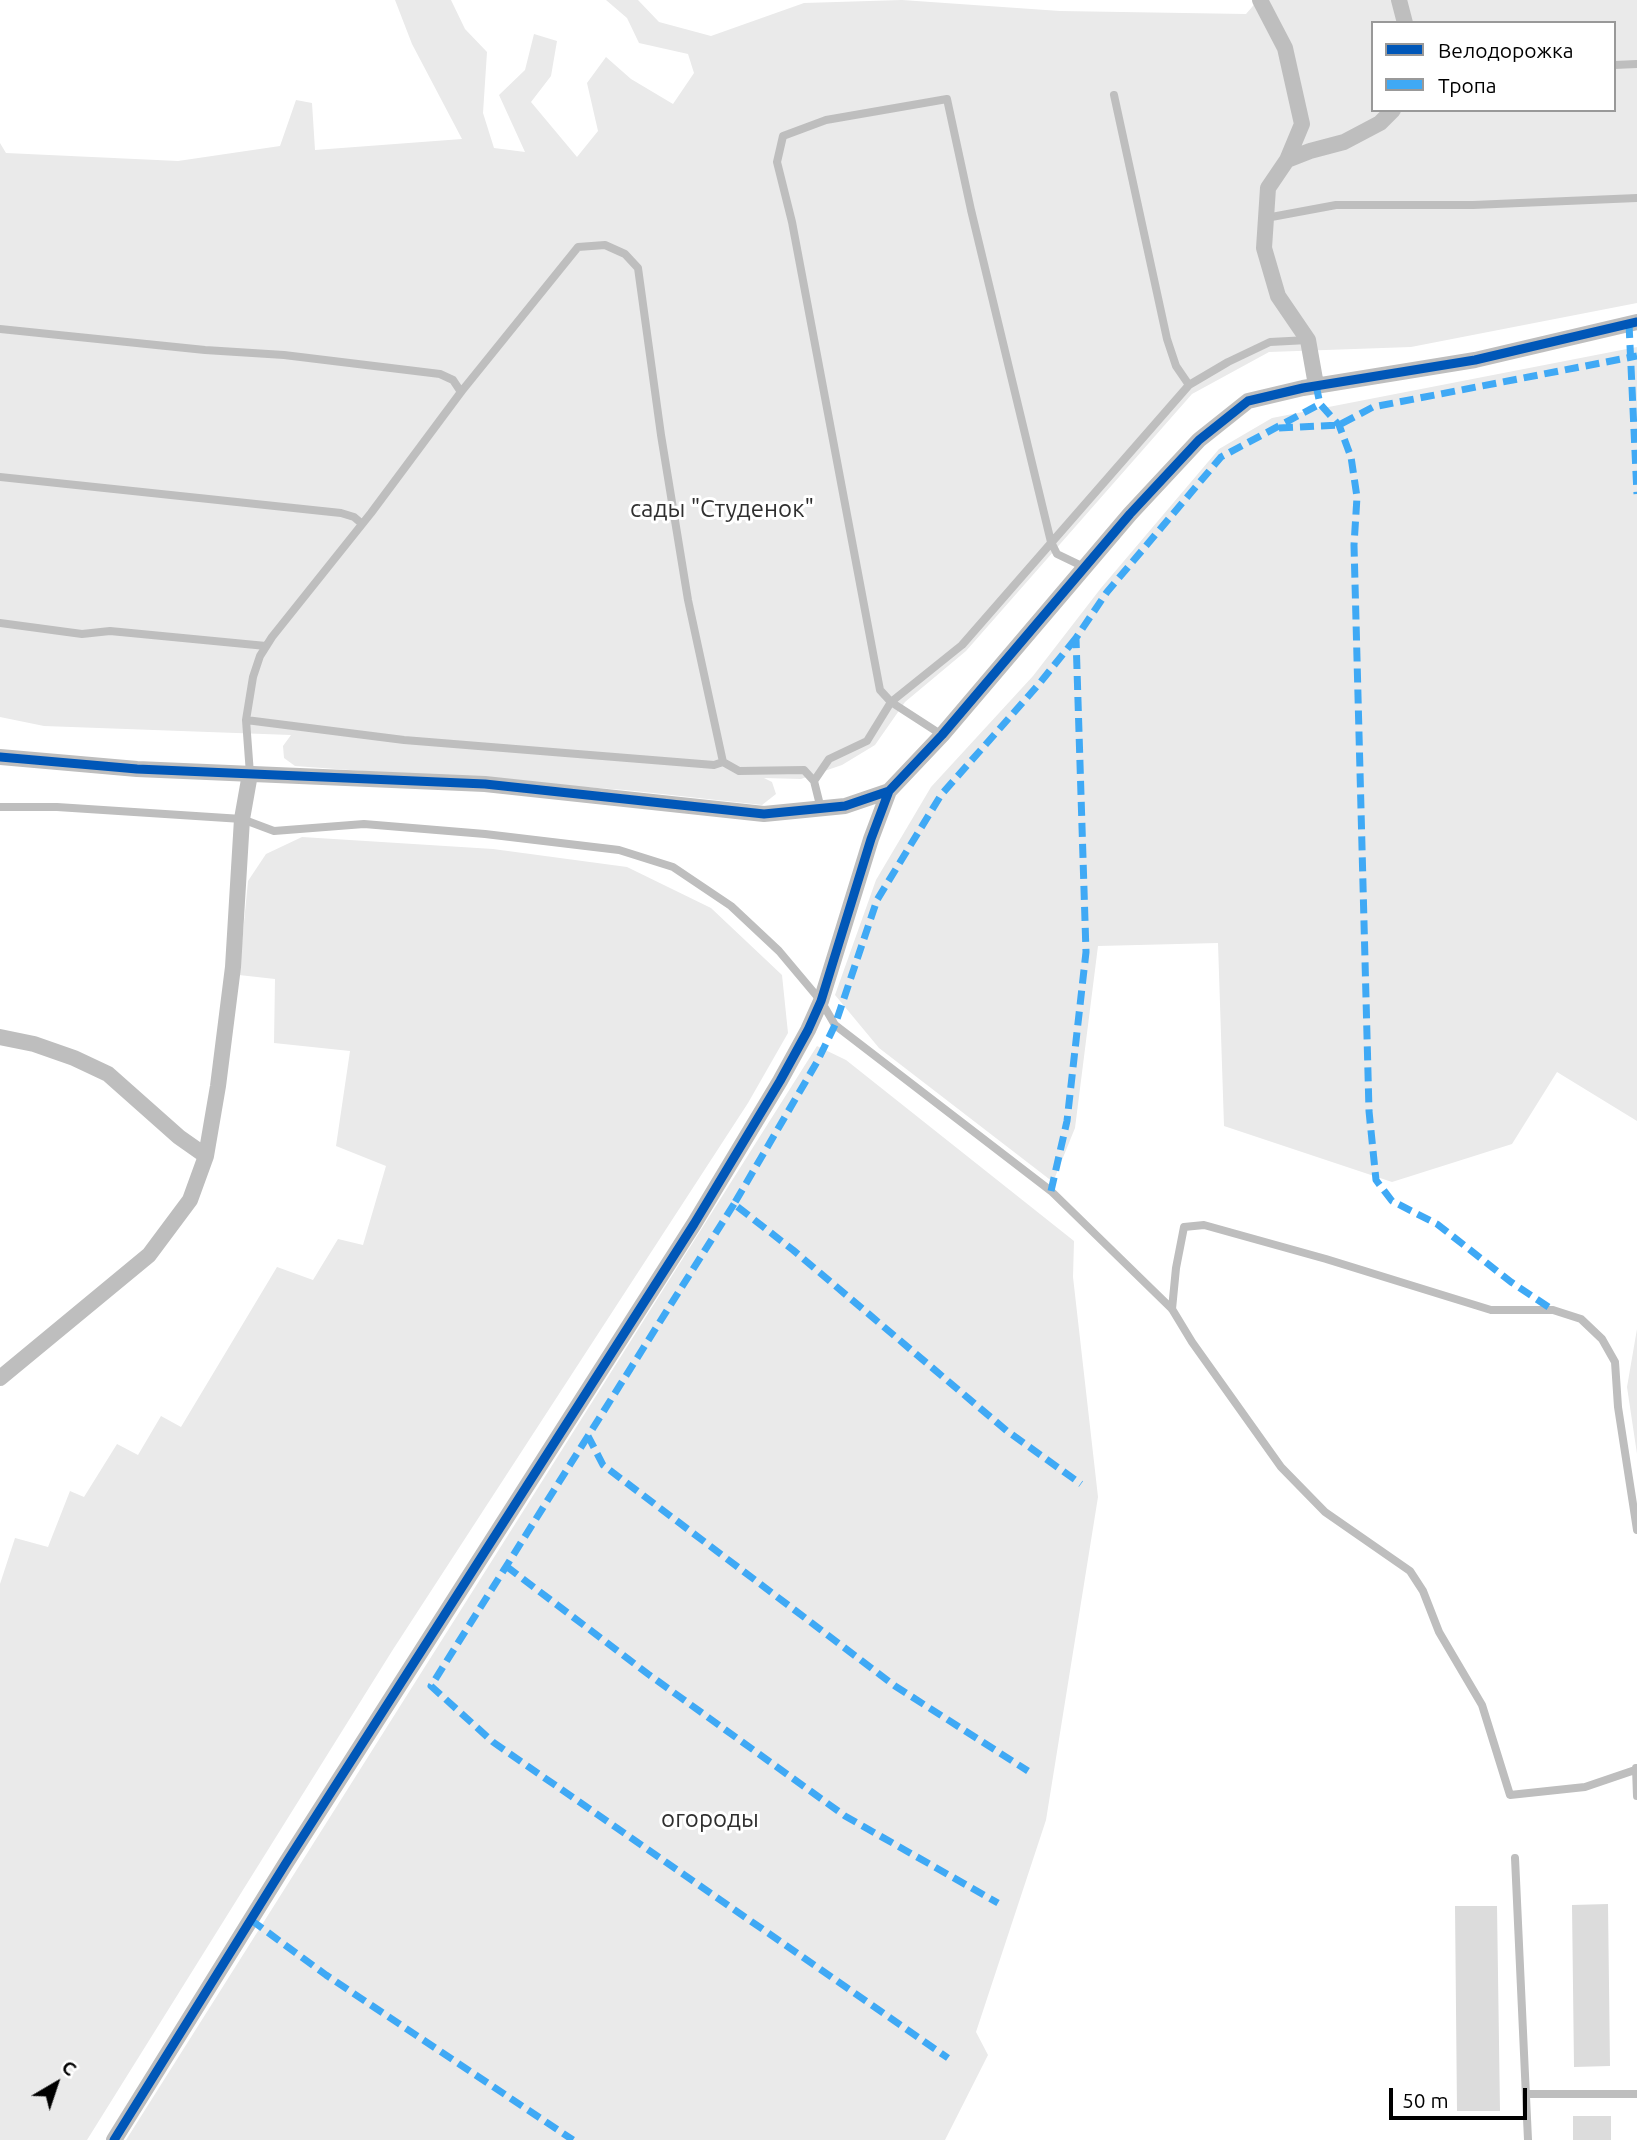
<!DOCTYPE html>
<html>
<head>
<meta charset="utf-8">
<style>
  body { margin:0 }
  #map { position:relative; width:1637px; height:2140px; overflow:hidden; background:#fff; font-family:Ubuntu,sans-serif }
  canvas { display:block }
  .legend { position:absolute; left:1371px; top:21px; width:245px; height:91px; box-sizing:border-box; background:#fff; border:2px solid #999; margin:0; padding:9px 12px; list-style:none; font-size:21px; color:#000 }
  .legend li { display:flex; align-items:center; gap:14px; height:35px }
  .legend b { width:35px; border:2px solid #999 }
  .north { position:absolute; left:21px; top:2049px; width:70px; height:70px; -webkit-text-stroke:5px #fff; paint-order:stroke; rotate:39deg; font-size:19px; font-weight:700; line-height:28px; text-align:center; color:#000 }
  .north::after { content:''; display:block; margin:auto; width:24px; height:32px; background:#000; clip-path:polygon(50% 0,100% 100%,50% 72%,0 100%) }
  .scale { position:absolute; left:1389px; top:2088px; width:138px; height:32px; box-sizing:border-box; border:4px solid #000; border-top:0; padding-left:9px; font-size:21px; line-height:24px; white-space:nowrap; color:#000; -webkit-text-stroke:5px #fff; paint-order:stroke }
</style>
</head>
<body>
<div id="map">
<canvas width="1637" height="2140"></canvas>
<ul class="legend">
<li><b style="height:9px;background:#0057b8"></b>Велодорожка</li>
<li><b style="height:9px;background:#3fa9f5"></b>Тропа</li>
</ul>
<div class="north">С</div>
<div class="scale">50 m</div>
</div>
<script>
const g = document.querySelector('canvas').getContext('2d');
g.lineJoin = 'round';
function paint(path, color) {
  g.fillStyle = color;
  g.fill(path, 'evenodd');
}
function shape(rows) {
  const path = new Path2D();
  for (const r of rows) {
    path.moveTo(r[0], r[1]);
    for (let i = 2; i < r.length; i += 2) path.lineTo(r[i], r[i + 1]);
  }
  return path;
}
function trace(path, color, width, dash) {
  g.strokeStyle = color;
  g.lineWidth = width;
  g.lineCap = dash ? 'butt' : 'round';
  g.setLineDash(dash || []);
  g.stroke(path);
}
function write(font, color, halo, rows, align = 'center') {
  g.font = font + ' Ubuntu,sans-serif';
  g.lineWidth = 6;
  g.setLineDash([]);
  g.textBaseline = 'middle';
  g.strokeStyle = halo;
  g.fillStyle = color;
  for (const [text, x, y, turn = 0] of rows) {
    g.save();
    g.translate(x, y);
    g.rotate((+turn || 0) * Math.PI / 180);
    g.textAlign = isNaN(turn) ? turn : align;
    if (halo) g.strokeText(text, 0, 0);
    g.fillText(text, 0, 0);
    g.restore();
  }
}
const green = shape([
  [395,0,451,0,465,29,487,52,483,113,494,148,525,152,499,95,525,70,534,34,557,41,551,76,531,102,577,157,598,131,587,83,606,57,631,79,673,104,694,73,688,54,639,43,627,18,606,0,638,0,659,22,711,36,804,3,902,0,1060,11,1246,14,1258,0,1637,0,1637,303,1411,347,1269,352,1192,394,966,651,905,702,875,745,842,765,801,779,764,778,772,782,776,794,762,805,625,790,295,766,284,758,283,746,291,735,44,726,0,717,0,143,6,153,178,161,280,146,296,100,312,103,315,150,462,139,412,44],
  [1373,23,1614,23,1614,110,1373,110],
  [1637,347,1637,1121,1557,1072,1512,1144,1392,1182,1224,1126,1218,943,1098,946,1075,1128,1053,1182,879,1048,835,995,876,880,931,787,1033,676,1101,588,1219,449,1272,418],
  [302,837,493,849,627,867,711,908,782,975,788,1033,748,1103,392,1651,87,2140,0,2140,0,1584,15,1538,48,1547,70,1491,84,1497,117,1444,138,1455,161,1416,181,1427,277,1267,313,1280,338,1239,363,1245,386,1166,336,1146,350,1051,274,1043,275,979,239,975,248,881,266,854],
  [817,1046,846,1060,1074,1241,1073,1277,1098,1497,1046,1820,976,2032,988,2055,945,2140,126,2140],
  [1637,1329,1637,1454,1627,1387]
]);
const building = shape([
  [1608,1904,1610,2066,1574,2067,1572,1905],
  [1455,1906,1497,1906,1500,2111,1457,2111],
  [1573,2116,1611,2116,1611,2140,1573,2140]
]);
const lane = shape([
  [1614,65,1637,64],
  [1114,95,1167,339,1176,366,1189,385],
  [1266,218,1336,205,1473,205,1637,198],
  [0,329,205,350,284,355,440,374,453,380,461,392],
  [0,477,341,513,354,517,361,523],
  [0,623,82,634,110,631,266,646],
  [246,720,404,740,714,765,723,762],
  [942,735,891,702,962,645,1189,385,1228,362,1270,342,1308,340],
  [250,774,246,720,253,677,260,656,272,637,371,513,461,392,578,247,605,245,625,254,638,268,661,435,688,600,723,762,739,771,804,770,814,781,821,809],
  [814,781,829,759,867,741,891,702,880,690,792,222,777,162,783,136,826,120,947,99,971,210,1051,542,1057,554,1084,567],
  [0,807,57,807,242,819,274,831,364,824,485,834,619,850,673,867,731,906,779,951,821,1001,835,1025,1051,1191,1172,1309,1192,1342,1281,1467,1325,1512,1410,1571,1423,1591,1439,1632,1482,1705,1510,1795,1585,1787,1635,1770],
  [1172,1309,1176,1268,1184,1227,1204,1225,1326,1259,1491,1310,1553,1310,1581,1319,1602,1339,1615,1362,1618,1407,1637,1530],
  [1636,1768,1637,1796],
  [1515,1858,1528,2140],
  [1527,2094,1637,2094]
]);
const street = shape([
  [1260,0,1285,48,1302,124,1287,160,1268,188,1264,248,1278,296,1308,340,1316,385],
  [1399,0,1405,23],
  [1287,160,1310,151,1344,142,1380,123,1393,110],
  [0,757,137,769,485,784,764,814,845,806,889,791,942,735,1130,514,1199,440,1248,401,1303,388,1475,360,1637,322],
  [0,1037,34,1044,74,1058,108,1074,179,1137,206,1156],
  [0,1378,149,1255,190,1200,206,1156,218,1086,233,967,242,819,250,774],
  [114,2140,286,1863,694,1224,780,1081,808,1030,821,1001,871,839,889,791]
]);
const quiet = shape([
  [1629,324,1637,494],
  [1316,385,1320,404,1339,425,1351,457,1357,497,1354,545,1369,1111,1376,1180,1392,1201,1437,1224,1511,1282,1553,1310],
  [1279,428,1339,425,1373,407,1637,356],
  [1076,638,1039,684,941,795,877,900,835,1025,817,1062,734,1204,793,1250,1007,1431,1081,1484],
  [1051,1191,1067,1121,1086,952,1076,638,1107,592,1221,457,1320,404],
  [734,1204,588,1436,603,1465,895,1686,1028,1771],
  [588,1436,431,1686,493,1742,948,2058],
  [506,1566,648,1674,845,1816,998,1903],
  [251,1920,326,1975,573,2140]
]);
const cycleway = shape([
  [0,757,137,769,485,784,764,814,845,806,889,791,942,735,1130,514,1199,440,1248,401,1303,388,1475,360,1637,322],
  [114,2140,286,1863,694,1224,780,1081,808,1030,821,1001,871,839,889,791]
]);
const parkNames = [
  ["сады \"Студенок\"",722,509],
  ["огороды",710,1819]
];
paint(green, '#eaeaea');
paint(building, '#dcdcdc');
trace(lane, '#bebebe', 8);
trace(street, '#bebebe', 16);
trace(quiet, '#3fa9f5', 7, [14, 7]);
trace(cycleway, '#0057b8', 9);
write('24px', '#2f2f2f', '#fff', parkNames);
</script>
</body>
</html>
